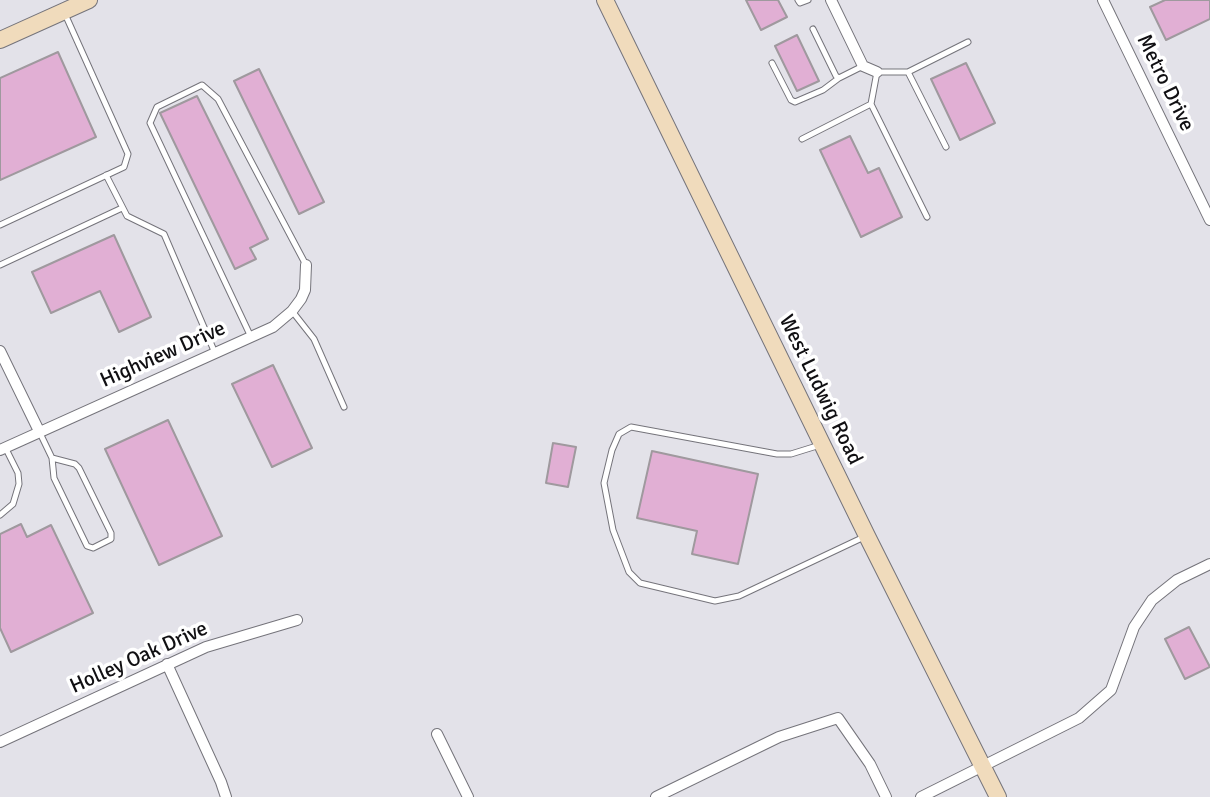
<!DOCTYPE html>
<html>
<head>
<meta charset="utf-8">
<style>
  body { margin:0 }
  canvas { display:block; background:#e3e2e9 }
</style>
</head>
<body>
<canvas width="1210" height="797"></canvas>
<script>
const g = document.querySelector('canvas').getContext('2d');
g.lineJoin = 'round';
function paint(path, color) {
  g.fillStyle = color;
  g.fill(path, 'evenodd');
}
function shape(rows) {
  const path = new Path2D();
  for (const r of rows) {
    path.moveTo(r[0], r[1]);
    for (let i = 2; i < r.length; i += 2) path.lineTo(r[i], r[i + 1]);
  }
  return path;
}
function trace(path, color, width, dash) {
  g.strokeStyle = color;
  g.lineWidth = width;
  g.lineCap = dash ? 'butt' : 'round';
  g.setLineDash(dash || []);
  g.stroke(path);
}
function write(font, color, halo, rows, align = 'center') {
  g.font = font + ' Signika,sans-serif';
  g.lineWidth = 7;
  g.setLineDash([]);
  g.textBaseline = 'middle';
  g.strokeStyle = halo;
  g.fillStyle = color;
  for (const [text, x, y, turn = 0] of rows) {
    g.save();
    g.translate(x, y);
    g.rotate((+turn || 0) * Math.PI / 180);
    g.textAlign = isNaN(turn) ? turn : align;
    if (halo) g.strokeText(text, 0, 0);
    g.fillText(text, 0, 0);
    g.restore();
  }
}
const building = shape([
  [746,0,778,0,787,17,761,30,746,0],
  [1165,0,1210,0,1210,19,1166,40,1150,7,1165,0],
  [797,35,819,81,797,91,775,46,797,35],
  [58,52,96,137,0,180,0,78,58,52],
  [966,63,995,123,960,140,931,79,966,63],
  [259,69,324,202,299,214,234,81,259,69],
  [197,96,268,239,250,248,256,259,235,269,160,113,197,96],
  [850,136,868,173,879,168,902,217,861,237,820,150,850,136],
  [114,235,151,317,119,332,100,291,51,313,32,272,114,235],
  [273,365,312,448,272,467,232,384,273,365],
  [168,420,222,536,159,565,105,449,168,420],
  [553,443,576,447,568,487,546,483,553,443],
  [652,451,758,474,738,564,692,554,697,531,637,518,652,451],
  [21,524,27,537,51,525,93,613,11,652,0,628,0,534,21,524],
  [1189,627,1210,667,1185,679,1165,639,1189,627]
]);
const service = shape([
  [798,0,800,3,808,0],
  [813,29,836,76,839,78,863,66],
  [772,63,791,100,795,102,823,90,839,78],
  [908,72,946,147],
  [802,139,871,104],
  [106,175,127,216,164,234,215,353],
  [927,217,871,104,877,72,908,72,968,42],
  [0,225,124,167,128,154,65,14],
  [0,265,122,208],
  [292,311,314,339,344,407],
  [251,337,150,123,157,107,202,85,218,99,306,265],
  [39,431,52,458,75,464,79,468,111,533,111,539,93,548,87,546,54,478,52,458],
  [820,445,791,454,777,454,631,427,619,434,612,450,604,483,613,530,629,572,640,583,715,601,739,596,864,537],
  [0,515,13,504,19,484,18,473,5,447]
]);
const minor = shape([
  [831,0,863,66,877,72],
  [1103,0,1210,220],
  [0,351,39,431],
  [0,450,273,327,292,311,301,299,305,290,306,265],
  [167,664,221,782,226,797],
  [437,734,468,797],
  [0,742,206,647,297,620],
  [656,797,779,737,838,718,870,764,886,797],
  [921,797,1079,718,1111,690,1134,627,1152,600,1177,580,1210,564]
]);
const secondary = shape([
  [605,0,867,536,998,797],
  [0,40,89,0]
]);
const streetNames = [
  ["Metro Drive",1165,83,64],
  ["Highview Drive",163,355,-24],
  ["West Ludwig Road",820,390,64],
  ["Holley Oak Drive",139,658,-24]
];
paint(building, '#e1afd4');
trace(building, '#9f999e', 2);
trace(service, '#75747b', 7);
trace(minor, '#75747b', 12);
trace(secondary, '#75747b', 18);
trace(service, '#fff', 5);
trace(minor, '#fff', 10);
trace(secondary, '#f0dbbc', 16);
write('21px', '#100f12', '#fff', streetNames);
</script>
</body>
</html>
